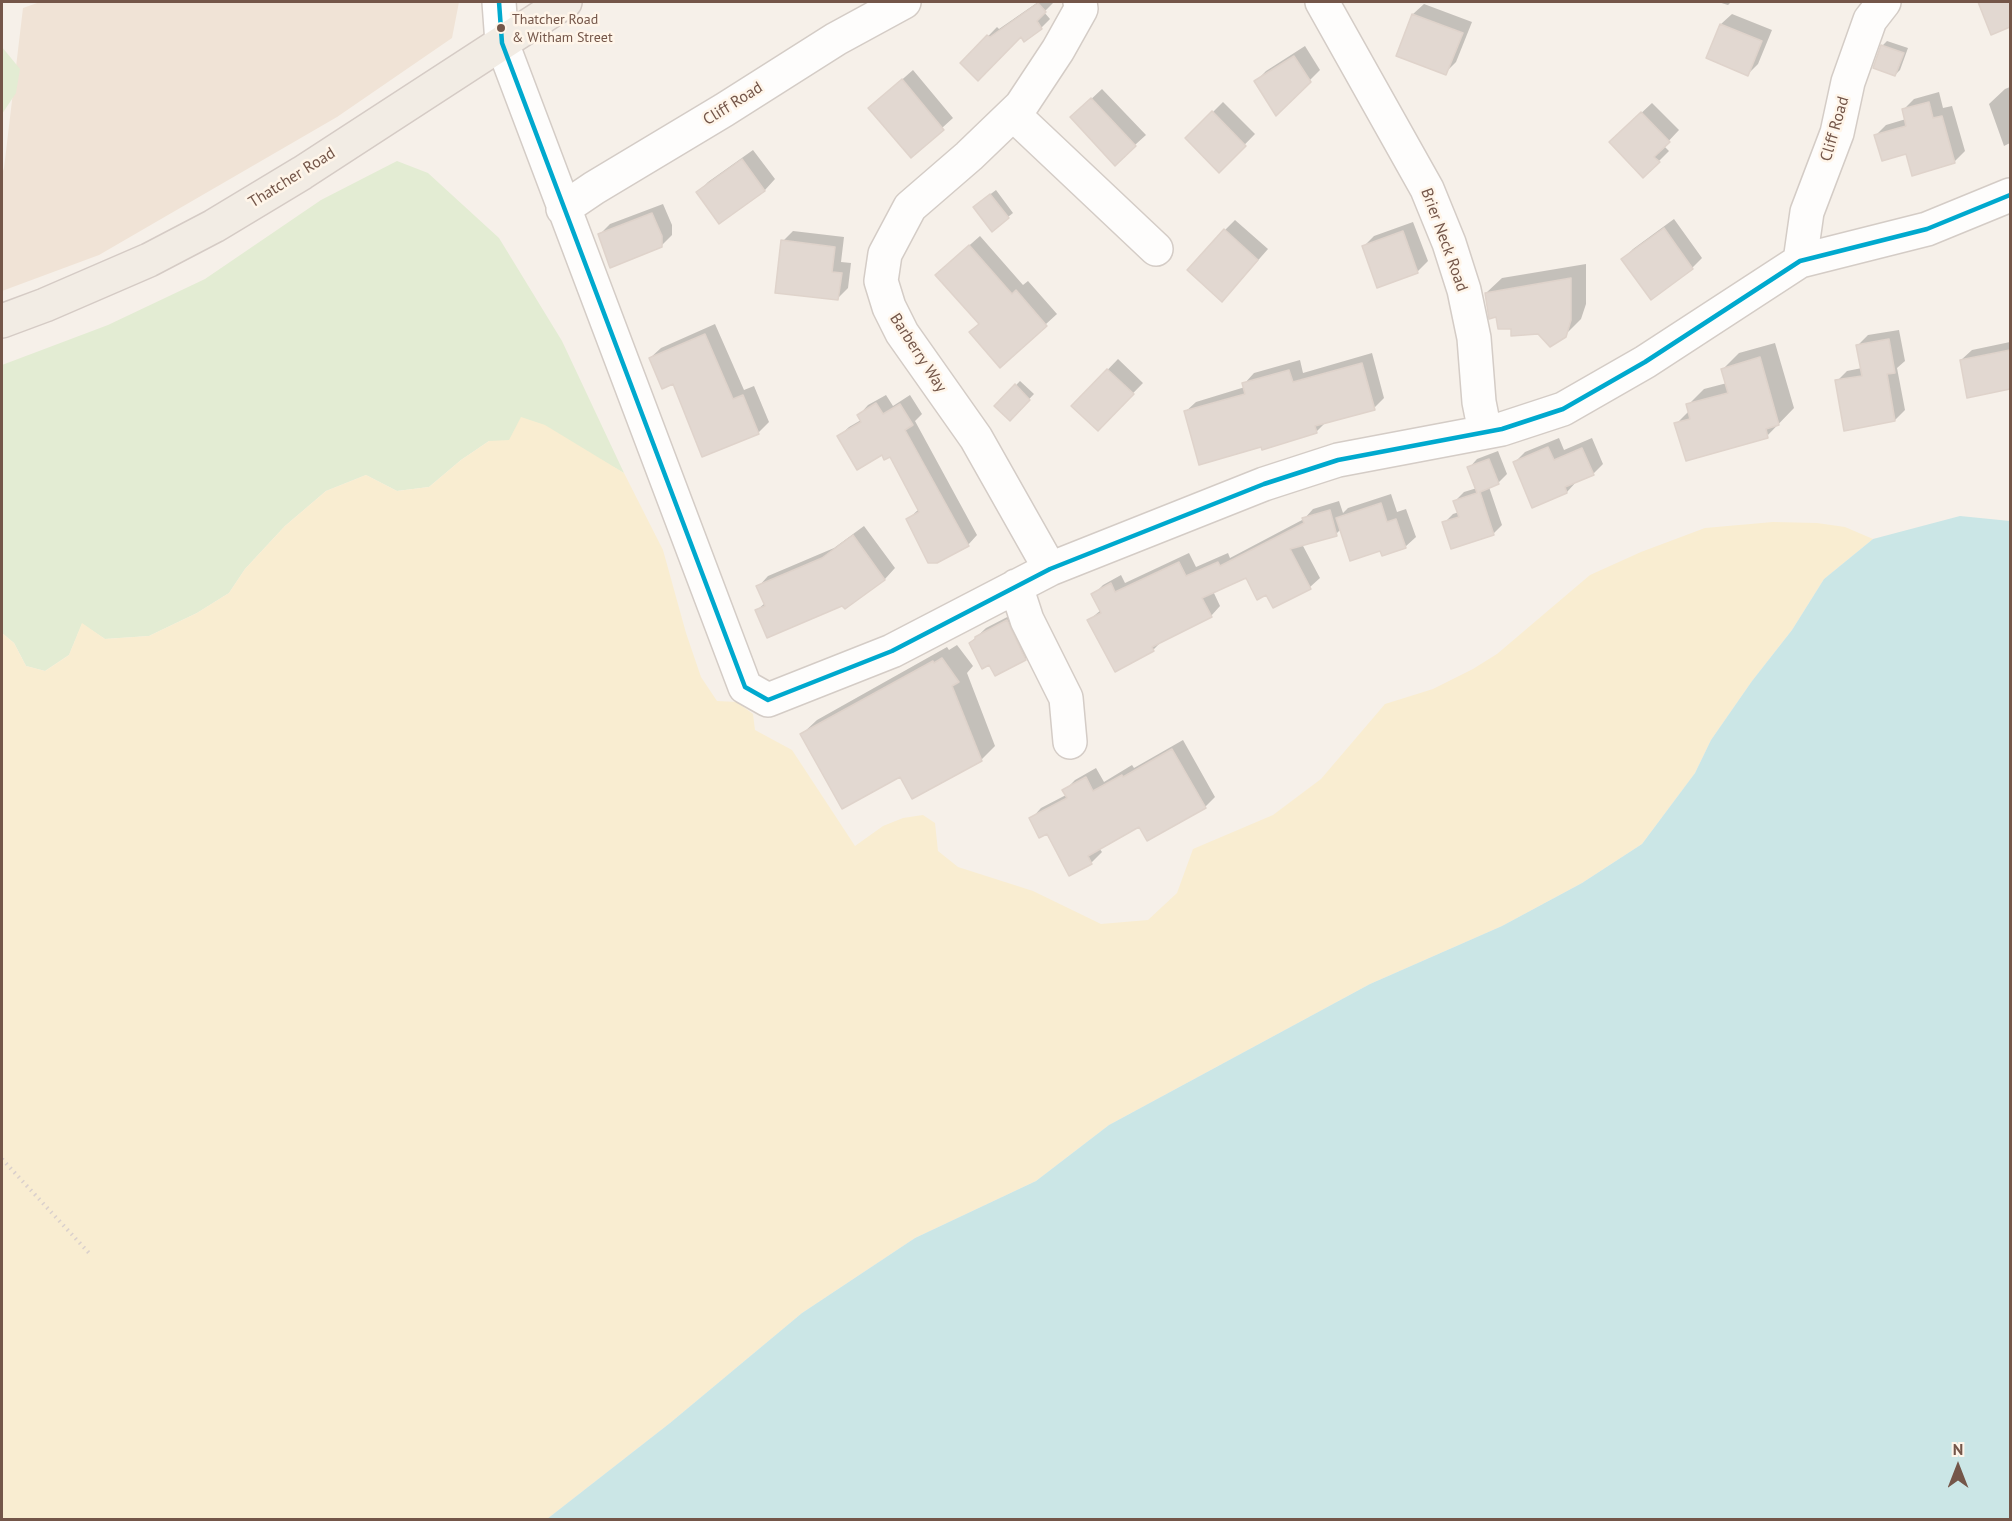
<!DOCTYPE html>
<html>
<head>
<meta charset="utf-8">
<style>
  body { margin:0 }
  #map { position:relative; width:2012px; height:1521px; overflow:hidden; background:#f6f0e9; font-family:"PT Sans",sans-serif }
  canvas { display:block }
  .frame { position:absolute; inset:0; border:3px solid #745649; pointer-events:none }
  .north { position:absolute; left:1928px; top:1437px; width:60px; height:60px; -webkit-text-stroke:4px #fff5e9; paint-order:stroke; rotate:0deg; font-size:16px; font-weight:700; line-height:24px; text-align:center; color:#745649 }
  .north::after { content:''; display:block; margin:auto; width:21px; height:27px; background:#745649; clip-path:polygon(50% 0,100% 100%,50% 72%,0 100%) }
</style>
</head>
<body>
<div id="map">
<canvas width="2012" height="1521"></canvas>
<div class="frame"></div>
<div class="north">N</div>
</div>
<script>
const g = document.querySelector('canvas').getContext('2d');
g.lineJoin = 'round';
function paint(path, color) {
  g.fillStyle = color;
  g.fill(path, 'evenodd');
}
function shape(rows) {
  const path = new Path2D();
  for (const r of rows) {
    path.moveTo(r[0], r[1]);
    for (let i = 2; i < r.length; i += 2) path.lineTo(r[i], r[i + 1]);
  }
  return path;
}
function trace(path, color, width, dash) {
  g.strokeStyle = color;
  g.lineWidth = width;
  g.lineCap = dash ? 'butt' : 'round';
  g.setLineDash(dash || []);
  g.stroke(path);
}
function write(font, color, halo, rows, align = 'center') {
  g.font = font + ' "PT Sans",sans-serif';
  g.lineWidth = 5;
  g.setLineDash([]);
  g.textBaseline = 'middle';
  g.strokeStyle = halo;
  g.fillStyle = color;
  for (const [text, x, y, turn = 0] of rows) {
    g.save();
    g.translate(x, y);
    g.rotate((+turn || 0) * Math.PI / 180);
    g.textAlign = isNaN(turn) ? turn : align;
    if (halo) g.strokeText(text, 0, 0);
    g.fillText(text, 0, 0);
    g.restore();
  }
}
const residential = shape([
  [40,2,459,2,452,38,337,117,99,255,2,291,2,174,4,168,23,8]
]);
const green = shape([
  [2,47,20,69,16,93,2,114],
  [397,161,428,173,499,238,562,341,624,473,588,453,509,441,489,441,461,460,429,487,397,491,366,475,326,491,285,526,245,569,229,593,197,613,149,636,105,639,82,624,69,655,45,671,26,666,14,643,2,633,2,365,108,325,205,279,321,200]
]);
const sand = shape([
  [521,417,545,425,624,473,663,550,686,633,701,677,717,701,737,702,753,714,755,730,792,750,855,846,883,826,903,818,923,815,935,823,938,851,958,867,1033,891,1101,924,1148,920,1177,893,1193,849,1273,815,1321,779,1385,704,1433,689,1473,669,1497,654,1590,575,1641,552,1705,528,1773,522,1817,523,1845,527,1873,539,1824,579,1792,630,1752,681,1711,740,1695,773,1642,844,1582,883,1502,926,1370,984,1109,1125,1036,1181,915,1238,802,1313,670,1423,547,1519,2,1519,2,633,14,643,26,666,45,671,69,655,82,623,105,639,149,636,197,613,229,593,245,569,285,526,326,491,366,475,397,491,429,487,461,460,489,441,509,440]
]);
const water = shape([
  [1960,516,2010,521,2010,1519,547,1519,670,1423,802,1313,915,1238,1036,1181,1109,1125,1370,984,1502,926,1582,883,1642,844,1695,773,1711,740,1752,681,1792,630,1824,579,1873,539]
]);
const shadow = shape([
  [1038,2,1053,3,1044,12,1050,19,1041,28,962,63,997,27,999,29],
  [1718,2,1731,2,1728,5],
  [1979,2,2010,2,2010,25,1992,33],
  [1424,4,1472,22,1456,62,1445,73,1398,55,1413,14],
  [1732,14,1772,30,1758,64,1748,74,1708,58,1721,24],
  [1887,41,1908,48,1900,70,1895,75,1882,46],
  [1305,46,1320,70,1276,114,1256,81,1266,71],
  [913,70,953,118,911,156,881,98],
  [2010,87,2010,143,2004,146,1989,104,2005,89],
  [1102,89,1146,135,1115,163,1072,117],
  [1939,92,1943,108,1952,106,1965,151,1954,162,1907,152,1876,135,1886,125,1906,119,1903,110,1914,99],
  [1223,102,1255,134,1219,171,1187,138],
  [1652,103,1679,130,1664,146,1669,151,1644,176,1621,132],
  [753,150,775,179,765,190,720,222,698,192,708,182],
  [996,190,1013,213,1008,217,980,202],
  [663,204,672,225,672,235,661,246,599,235,610,224],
  [1674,219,1702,258,1692,268,1623,259,1633,249],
  [1235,220,1268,249,1232,290,1225,230],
  [1413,222,1428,261,1417,272,1364,246,1374,236],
  [793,231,844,237,841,262,851,263,848,288,837,299,783,241],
  [980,236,1023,285,1028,281,1057,314,1000,366,980,323,947,265],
  [1586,264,1586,304,1581,319,1565,335,1538,332,1497,315,1486,293,1502,278],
  [715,324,744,390,754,386,769,422,758,433,674,382,650,358,661,348],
  [1899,330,1905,361,1897,368,1905,410,1895,420,1837,381,1847,371,1862,368,1858,345,1868,335],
  [2010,342,2010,388,1968,396,1961,360,1972,350],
  [1775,343,1794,408,1767,436,1676,424,1689,411,1688,405,1704,389,1727,383,1723,369,1739,353],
  [1372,353,1384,398,1374,408,1327,421,1316,432,1262,445,1185,412,1196,402,1245,387,1244,384,1254,373,1300,360,1303,373],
  [1118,359,1143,383,1098,429,1073,406],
  [1020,381,1034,394,1010,419,996,406],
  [886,395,893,406,910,395,922,414,915,421,977,535,968,545,908,519,919,509,890,455,839,436,849,427,861,420,859,415,868,405],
  [1559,438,1564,450,1592,438,1603,464,1593,474,1577,481,1567,492,1532,506,1514,463,1525,452],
  [1498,451,1507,474,1498,483,1489,487,1502,525,1493,534,1444,523,1453,514,1459,512,1455,501,1464,492,1477,488,1469,468,1477,459],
  [1391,494,1397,512,1406,509,1416,537,1405,547,1381,549,1341,529,1336,534,1302,544,1320,578,1310,587,1266,593,1247,576,1213,591,1220,606,1211,616,1163,640,1153,650,1089,620,1101,610,1093,595,1103,585,1121,575,1125,583,1189,553,1196,567,1228,553,1230,558,1304,519,1313,509,1339,501,1343,513,1348,508],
  [864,526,895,568,885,579,845,607,843,604,757,610,765,603,758,587,768,576,834,548],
  [1017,612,1035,650,1025,659,990,663,970,643,986,628],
  [957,645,973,666,967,673,995,746,981,760,901,775,802,734,817,720,947,647,949,650],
  [1183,740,1215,797,1205,807,1140,825,1099,848,1102,852,1092,862,1070,874,1047,832,1031,819,1041,808,1066,795,1064,791,1075,780,1096,768,1104,782,1132,765,1134,768]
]);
const building = shape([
  [1978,2,2010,2,2010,27,1991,35,1978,2],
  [1038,3,1046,12,1037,21,1042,29,1024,42,1021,37,978,81,960,63,987,35,990,37,1038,3],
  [1412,14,1463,33,1446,75,1396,56,1412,14],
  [1720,24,1762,41,1748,76,1706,58,1720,24],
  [1881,45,1904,53,1895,76,1873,68,1881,45],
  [1294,56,1311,82,1276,116,1254,81,1294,56],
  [902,79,944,130,911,158,868,108,902,79],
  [1091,98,1136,146,1115,166,1070,117,1091,98],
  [1929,102,1933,118,1942,116,1955,163,1912,176,1906,154,1882,161,1874,135,1906,126,1902,109,1929,102],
  [1212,111,1246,146,1219,173,1185,138,1212,111],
  [1641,112,1670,142,1654,157,1660,162,1643,178,1609,142,1641,112],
  [742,159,765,191,719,224,696,192,742,159],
  [990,194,1009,218,992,232,973,207,990,194],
  [652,213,662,236,662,247,610,268,598,234,652,213],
  [1664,228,1693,269,1651,300,1621,259,1664,228],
  [1224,229,1258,260,1222,302,1187,270,1224,229],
  [1403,231,1418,273,1377,288,1362,246,1403,231],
  [781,240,835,247,832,272,842,273,838,300,775,293,781,240],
  [969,245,1012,294,1016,290,1047,326,1000,368,969,332,979,324,935,275,969,245],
  [1571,278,1571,320,1566,337,1550,347,1538,334,1511,336,1511,329,1498,329,1496,317,1489,319,1485,293,1571,278],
  [705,334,733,399,743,395,759,434,702,457,673,384,662,389,649,358,705,334],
  [1889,339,1895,373,1887,374,1895,421,1844,431,1835,380,1862,376,1856,345,1889,339],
  [2010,350,2010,389,1967,398,1960,360,2010,350],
  [1760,357,1779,425,1766,429,1768,438,1686,461,1674,423,1690,419,1686,404,1728,393,1721,369,1760,357],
  [1362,363,1375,410,1315,426,1317,433,1262,450,1261,447,1199,465,1184,411,1245,394,1242,383,1289,370,1293,382,1362,363],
  [1107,369,1134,394,1098,431,1071,406,1107,369],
  [1015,384,1030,400,1010,421,994,406,1015,384],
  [876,403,883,414,900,404,913,425,905,430,969,546,937,563,928,563,906,519,919,512,890,457,884,460,882,455,857,470,837,436,861,422,857,415,876,403],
  [1548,447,1554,460,1582,448,1594,475,1565,487,1567,493,1532,508,1513,462,1548,447],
  [1489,459,1499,484,1480,492,1494,535,1451,549,1442,522,1459,517,1453,501,1477,493,1467,467,1489,459],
  [1381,503,1387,522,1396,519,1406,548,1382,556,1380,551,1350,561,1336,518,1381,503],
  [1330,510,1337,536,1290,549,1311,589,1273,608,1266,595,1257,600,1246,578,1202,598,1212,617,1152,647,1154,651,1115,672,1087,620,1101,613,1091,594,1111,583,1115,592,1179,562,1186,576,1218,562,1220,566,1304,523,1302,518,1330,510],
  [853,535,885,580,845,609,842,606,767,638,755,610,765,606,756,586,822,558,853,535],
  [1007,620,1026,660,995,676,989,665,982,669,969,643,975,639,975,637,1007,620],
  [942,658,959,682,952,686,982,761,912,799,900,777,842,809,800,734,933,661,934,663,942,658],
  [1172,749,1206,808,1147,841,1139,827,1088,856,1092,864,1069,876,1047,834,1039,838,1029,818,1067,798,1062,790,1086,777,1093,791,1122,775,1123,777,1172,749]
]);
const path = shape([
  [2,1159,89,1253]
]);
const minor = shape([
  [499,2,502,43,745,687,768,700,892,651,1050,569,1264,484,1338,460,1502,429,1563,409,1645,362,1800,261,1927,229,2010,195],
  [1322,2,1427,189,1449,243,1464,290,1474,338,1479,402,1485,432],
  [1013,114,1156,249],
  [563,209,594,188,724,110,836,39,904,2],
  [1800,261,1807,212,1837,133,1848,82,1870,20,1884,2],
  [1050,569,976,438,902,333,889,307,881,281,885,254,910,207,969,156,1021,106,1058,50,1081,9,1080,2],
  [1016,586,1027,620,1066,698,1070,742]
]);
const major = shape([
  [2,321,45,305,149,260,214,226,302,173,565,2]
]);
const bus1 = shape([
  [499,2,502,43,745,687,768,700,892,651,1050,569,1264,484,1338,460,1502,429,1563,409,1645,362,1800,261,1927,229,2010,195]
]);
const markers = [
  [501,28,5,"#745649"]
];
const busNames = [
  ["Thatcher Road",512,20],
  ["& Witham Street",512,38]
];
const streetNames = [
  ["Cliff Road",733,104,-32],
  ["Cliff Road",1835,129,-74],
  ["Thatcher Road",292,178,-32],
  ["Brier Neck Road",1444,240,70],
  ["Barberry Way",918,353,57]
];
paint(residential, '#f0e3d6');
paint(green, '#e3ecd3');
paint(sand, '#f9edd1');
paint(water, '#cbe6e6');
paint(shadow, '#0003');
paint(building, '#e2d8d1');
trace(building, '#dfd3cb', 1.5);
trace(minor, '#d4ccc6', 36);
trace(major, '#d5cbc5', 36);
trace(path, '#dad0cc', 4, [1.5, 4.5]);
trace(minor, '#fefdfc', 33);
trace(major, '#f2ece4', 33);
trace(bus1, '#00a9ce', 4.5);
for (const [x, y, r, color] of markers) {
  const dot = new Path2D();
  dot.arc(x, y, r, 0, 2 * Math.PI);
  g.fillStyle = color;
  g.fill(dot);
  trace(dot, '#fff5e9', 2);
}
write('14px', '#745649', '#fff5e9', busNames, 'left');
write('16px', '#745649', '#fff5e9', streetNames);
</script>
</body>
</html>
